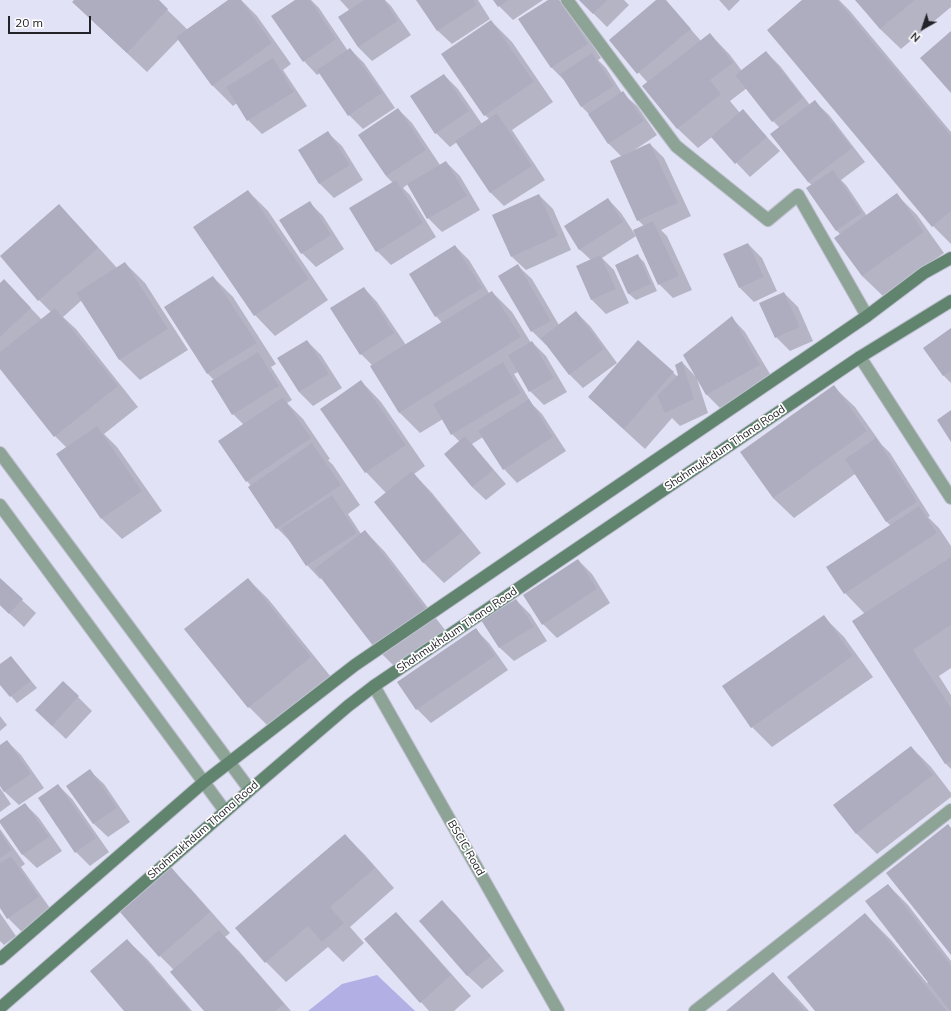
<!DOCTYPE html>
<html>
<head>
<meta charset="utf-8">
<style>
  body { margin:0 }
  #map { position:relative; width:951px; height:1011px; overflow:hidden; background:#e2e2f6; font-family:Mulish,sans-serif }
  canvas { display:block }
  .north { position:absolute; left:903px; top:8px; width:40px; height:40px; -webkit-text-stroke:3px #fff; paint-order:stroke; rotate:220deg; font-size:11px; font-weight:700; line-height:16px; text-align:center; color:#222229 }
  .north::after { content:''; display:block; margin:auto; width:14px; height:18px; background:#222229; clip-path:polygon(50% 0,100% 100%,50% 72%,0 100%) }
  .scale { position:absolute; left:8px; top:16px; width:83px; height:18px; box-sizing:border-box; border:2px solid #222229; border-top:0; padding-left:5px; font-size:12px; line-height:14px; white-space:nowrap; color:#222229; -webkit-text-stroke:3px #fff; paint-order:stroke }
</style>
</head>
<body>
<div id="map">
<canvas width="951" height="1011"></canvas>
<div class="north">N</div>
<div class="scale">20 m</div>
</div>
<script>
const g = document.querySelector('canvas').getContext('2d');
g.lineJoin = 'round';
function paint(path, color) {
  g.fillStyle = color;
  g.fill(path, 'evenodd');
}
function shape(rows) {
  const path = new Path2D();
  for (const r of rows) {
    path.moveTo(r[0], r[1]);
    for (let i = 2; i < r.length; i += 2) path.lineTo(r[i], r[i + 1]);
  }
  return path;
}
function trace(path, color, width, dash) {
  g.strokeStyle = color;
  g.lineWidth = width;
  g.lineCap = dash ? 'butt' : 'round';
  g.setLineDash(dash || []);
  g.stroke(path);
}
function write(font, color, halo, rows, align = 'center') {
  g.font = font + ' Mulish,sans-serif';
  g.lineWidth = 3.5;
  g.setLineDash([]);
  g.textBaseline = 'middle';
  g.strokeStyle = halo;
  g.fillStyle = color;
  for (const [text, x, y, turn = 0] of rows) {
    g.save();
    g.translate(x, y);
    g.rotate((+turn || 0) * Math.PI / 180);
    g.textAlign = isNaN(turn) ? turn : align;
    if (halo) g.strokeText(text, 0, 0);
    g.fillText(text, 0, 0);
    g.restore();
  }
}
const water = shape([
  [377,975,415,1011,308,1011,342,984]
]);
const shadow = shape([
  [76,0,157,0,188,30,230,0,241,0,257,16,291,64,283,70,307,106,262,134,248,120,237,103,233,106,212,85,179,39,147,72,94,22],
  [297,0,311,0,319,8,348,51,350,49,364,63,395,108,363,129,349,115,320,73,317,75,304,61],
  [340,0,385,0,391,6,411,35,372,61,358,47,339,17,350,11],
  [417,0,478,0,490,19,452,44,438,31],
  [495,0,543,0,513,20,499,6],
  [549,0,559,0,569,10,601,58,598,60,606,68,622,93,637,106,657,135,633,151,650,144,664,158,691,216,661,230,667,236,692,290,673,298,659,284,644,226,638,220,622,157,609,144,590,115,582,107,565,81,552,68,520,20],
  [580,0,624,0,629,5,607,27],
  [658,0,665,0,701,41,710,34,730,55,742,71,766,52,780,66,810,105,815,102,829,115,865,162,841,180,846,185,867,216,897,195,917,215,944,253,883,296,862,276,841,235,836,230,812,185,808,182,780,128,773,121,747,88,730,101,740,113,743,111,780,151,750,177,712,137,698,148,677,128,648,83,610,40],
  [719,0,740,0,729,11],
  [803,0,839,0,849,10,951,132,951,244,933,226,768,30],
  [857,0,951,0,951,7,901,49,880,29],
  [491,21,512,42,553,102,512,130,545,180,504,206,491,193,457,142,450,147,436,133,444,75,458,89,482,124,489,119,485,115],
  [398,109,412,123,440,165,446,162,460,176,480,210,442,232,428,218,408,184,403,188,410,195,436,237,391,265,377,251,393,183,386,176],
  [328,133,342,146,363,180,334,198,320,184,299,151],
  [248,191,268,211,328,300,275,336,255,315],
  [539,195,553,209,571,250,526,270,512,257],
  [608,199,621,213,636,236,602,258,614,270,629,303,606,314,592,300,577,266,591,260,579,249],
  [309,202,323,216,344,249,316,267,302,253],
  [59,205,79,226,117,268,125,263,145,283,188,350,140,380,120,360,82,300,63,317,76,329,138,407,104,434,117,447,162,511,122,539,102,519,58,455,67,448,55,436,0,368,0,284,4,280,42,320,51,312,39,300],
  [748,244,762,258,777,291,754,302,740,288,725,255],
  [455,246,469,260,489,293,492,292,512,312,531,343,532,342,546,356,567,392,544,405,530,391,518,372,514,374,532,404,542,414,566,451,517,483,504,469,483,437,472,444,506,484,486,500,472,487,460,442,452,434,443,419,420,433,400,413,371,367,373,366,361,354,364,288,377,302,406,345,442,323,436,316,410,274],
  [638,256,644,262,657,291,636,300,629,294,616,265],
  [518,266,532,279,559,325,576,312,590,326,617,363,583,388,569,374,547,344,546,345,532,331],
  [213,277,233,297,276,364,271,367,292,400,287,403,303,419,330,459,328,460,333,465,360,505,348,514,361,534,365,531,385,552,445,630,395,667,375,647,322,578,320,579,307,565,294,545,277,528,251,486,247,481,244,425,233,414,214,380,208,374,166,308],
  [784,293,798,307,813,341,790,351,776,337],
  [732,318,745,332,773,379,720,408,707,395,698,379,697,379,708,413,680,426,672,418,645,449,610,417,589,397,638,342,678,377,682,362,695,376],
  [951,329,951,383,944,376,924,348],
  [307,341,321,355,342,388,313,406,299,392,279,359],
  [361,381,381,402,425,466,414,474,432,493,481,553,444,583,424,563,375,502,386,493,366,472],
  [834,387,855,407,882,445,890,453,930,516,928,517,939,528,951,546,951,668,939,676,951,695,951,769,946,764,853,622,865,614,845,593,891,526,886,521,855,474,794,518,773,498],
  [578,560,592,574,610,603,557,638,543,624],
  [248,579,269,600,331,677,269,727,249,707],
  [0,580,36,613,24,627,0,605],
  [516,600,530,614,547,641,514,661,500,648,483,620],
  [824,617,844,637,873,677,772,747,752,727],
  [476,630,489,643,508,670,431,723,417,709,398,682],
  [17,664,37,688,17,703,0,683,0,665],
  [63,682,92,711,66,739,50,724],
  [0,716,7,725,0,731],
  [7,741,21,755,44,788,19,805,5,792,0,784,0,746],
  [911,747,931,767,951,793,951,797,877,854,857,834,835,805],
  [90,771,104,784,130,822,108,837,94,824,68,786],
  [58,785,72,799,109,852,90,866,76,852],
  [0,788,11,804,0,812],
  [25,804,39,818,62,851,37,868,23,855,0,821],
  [0,829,25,864,21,867,52,911,22,932,8,918,0,906],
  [345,835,365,855,394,888,350,927,364,943,343,962,328,947,286,982,266,962],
  [171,869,191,889,230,933,225,937,239,951,291,1011,205,1011,174,970,160,956],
  [888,885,908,905,951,961,951,1011,816,1011,865,914,891,940,927,983,929,982],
  [442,902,456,915,504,971,482,989,468,976,420,921],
  [0,913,16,936,4,945,0,941],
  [396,913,416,934,471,996,454,1011,429,1011,421,1002],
  [127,940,148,960,192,1011,126,1011],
  [773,973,799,1000,809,1011,727,1011]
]);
const building = shape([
  [74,0,159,0,168,9,127,53,72,2],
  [228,0,241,0,272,43,212,86,176,37],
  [295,0,310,0,336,39,303,62,271,16],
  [364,0,384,0,398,21,358,47,338,17],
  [416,0,474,0,477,5,437,31],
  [493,0,509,0,498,7],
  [548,0,559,0,588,44,551,68,518,19],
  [579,0,607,0,593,14],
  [656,0,666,0,691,29,637,74,609,40],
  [802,0,837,0,951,136,951,211,932,227,767,30],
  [855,0,915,0,880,29],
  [491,20,534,82,484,116,441,54],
  [951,31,951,93,920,58],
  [710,33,733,63,710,80,721,94,677,129,642,86],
  [350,48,382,93,348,116,317,70],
  [766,51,803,98,772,122,735,75],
  [592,53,614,86,581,107,560,74],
  [273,58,294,92,247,121,226,87],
  [444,74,469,111,435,134,410,96],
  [623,91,644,121,608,144,588,114],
  [815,100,852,148,808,182,770,134],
  [398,108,426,150,386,176,358,135],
  [743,109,767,137,735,164,711,137],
  [497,113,532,166,490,193,455,141],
  [328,131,350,165,319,184,298,150],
  [650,143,678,203,637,221,610,161],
  [446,161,467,196,427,219,407,184],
  [833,170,862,213,836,231,806,188],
  [396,180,423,223,376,252,349,208],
  [248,190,309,279,254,316,193,227],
  [897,193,924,232,862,276,834,238],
  [539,194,558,236,511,257,492,215],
  [608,198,623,222,579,250,564,226],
  [310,201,331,235,301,254,279,220],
  [59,204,98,248,38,301,0,256],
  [653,221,679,276,658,285,633,230],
  [748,243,764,277,739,288,723,254],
  [455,245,482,288,435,317,409,274],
  [638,254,651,284,628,294,615,265],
  [600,255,616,289,591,300,576,266],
  [125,262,168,329,119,360,76,293],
  [518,264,551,321,531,332,498,276],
  [213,276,257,343,207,374,164,307],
  [4,279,31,308,0,337,0,283],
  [364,287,394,333,360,355,330,308],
  [492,291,521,337,399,413,370,366],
  [784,292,800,327,775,338,759,303],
  [55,308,118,386,54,437,0,369,0,352],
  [576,311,604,349,569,375,541,338],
  [732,316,760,365,706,395,683,355],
  [951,328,951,371,943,376,923,348],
  [307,340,329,374,299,392,277,358],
  [638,340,674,372,624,429,588,397],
  [532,341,554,378,529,392,508,355],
  [258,352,279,386,232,415,211,381],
  [682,361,694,399,665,413,657,396,678,375,675,365],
  [503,362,521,393,451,435,433,404],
  [361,380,406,445,365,473,320,409],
  [834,385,867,431,773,498,740,452],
  [283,397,311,438,246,482,218,441],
  [529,399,553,437,503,470,478,431],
  [951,410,951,442,937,420],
  [97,426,142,491,101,519,56,454],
  [465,436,493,470,472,487,444,454],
  [876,438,917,502,886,522,845,459],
  [312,443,341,485,276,529,248,487],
  [412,471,462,532,423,563,374,502],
  [332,495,357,533,306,566,281,528],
  [919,506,937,533,844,594,826,567],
  [365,530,425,609,374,647,314,569],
  [951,557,951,625,913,650,951,708,951,761,945,764,852,621],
  [578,559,597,589,542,625,523,595],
  [0,578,23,599,9,614,0,605],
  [248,578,311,657,248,708,184,629],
  [516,599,534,627,499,648,481,620],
  [824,615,853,656,751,728,722,686],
  [476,628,495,656,416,710,397,682],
  [11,656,31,681,10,697,0,685,0,664],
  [63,681,79,696,52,726,35,710],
  [7,740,31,774,4,792,0,786,0,745],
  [911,746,933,775,856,834,833,805],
  [90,769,117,808,93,824,66,786],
  [58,784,96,838,75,853,38,798],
  [25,803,49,837,22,855,0,823,0,820],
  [948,824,951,828,951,955,886,873],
  [0,832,12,850,0,858],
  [345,834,375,868,330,907,344,923,322,942,308,926,265,963,235,928],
  [11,856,39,897,7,919,0,908,0,863],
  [171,867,210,912,159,957,120,912],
  [888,884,951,966,951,1011,950,1011,865,901],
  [442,900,491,956,467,976,419,921],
  [396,912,451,975,420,1003,364,939],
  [865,913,947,1011,815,1011,787,977],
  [219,930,284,1004,275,1011,204,1011,170,972],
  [127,939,190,1011,124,1011,90,971],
  [773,972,805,1011,726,1011]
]);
const street = shape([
  [567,0,676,146,768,220,798,195,867,316],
  [860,357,951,498],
  [0,453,250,790],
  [0,505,225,811],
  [374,686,558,1011],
  [695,1011,951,810]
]);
const secondary = shape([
  [0,959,204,782,355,665,867,316,924,273,951,258],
  [0,1008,250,790,348,706,374,686,860,357,951,301]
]);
const streetNames = [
  ["Shahmukhdum Thana Road",725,448,-34],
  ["Shahmukhdum Thana Road",457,630,-34],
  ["Shahmukhdum Thana Road",203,830,-41],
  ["BSCIC Road",466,848,60]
];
paint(water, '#b1afe3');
paint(shadow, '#0003');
paint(building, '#adadbf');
trace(street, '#bfbfd1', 14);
trace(secondary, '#bfbfd1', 14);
trace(street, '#8ca395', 12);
trace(secondary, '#61846f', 12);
write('11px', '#222229', '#fff', streetNames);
</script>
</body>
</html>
